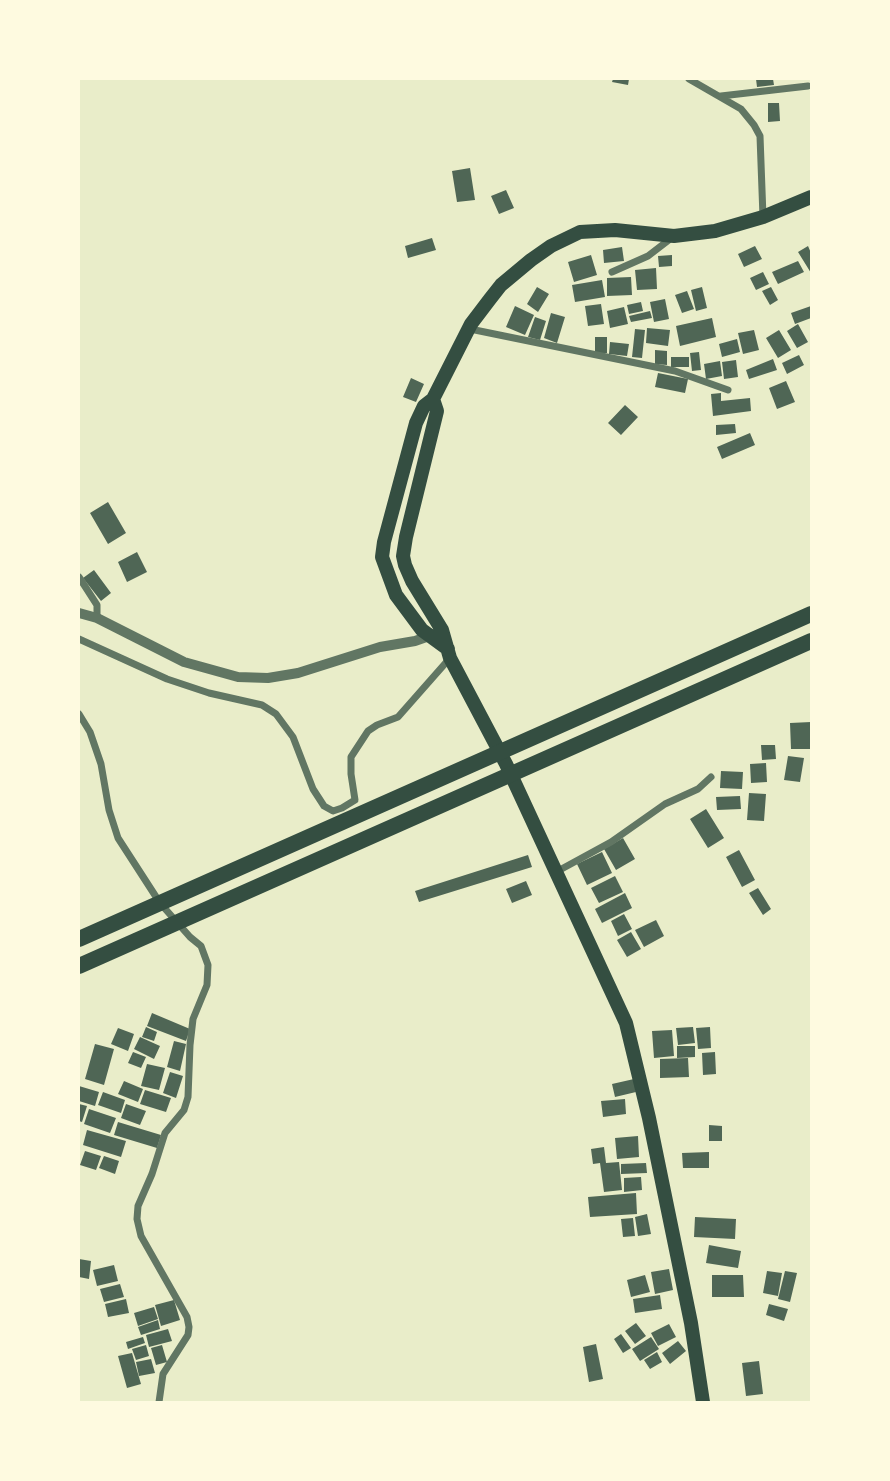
<!DOCTYPE html>
<html>
<head>
<meta charset="utf-8">
<style>
  body { margin:0 }
  #map { position:relative; width:890px; height:1481px; overflow:hidden; background:#e9edc9; font-family:"DejaVu Sans",sans-serif }
  canvas { display:block }
  .frame { position:absolute; inset:0; border:80px solid #fefae0; pointer-events:none }
</style>
</head>
<body>
<div id="map">
<canvas width="890" height="1481"></canvas>
<div class="frame"></div>
</div>
<script>
const g = document.querySelector('canvas').getContext('2d');
g.lineJoin = 'round';
function paint(path, color) {
  g.fillStyle = color;
  g.fill(path, 'evenodd');
}
function shape(rows) {
  const path = new Path2D();
  for (const r of rows) {
    path.moveTo(r[0], r[1]);
    for (let i = 2; i < r.length; i += 2) path.lineTo(r[i], r[i + 1]);
  }
  return path;
}
function trace(path, color, width, dash) {
  g.strokeStyle = color;
  g.lineWidth = width;
  g.lineCap = dash ? 'butt' : 'round';
  g.setLineDash(dash || []);
  g.stroke(path);
}
const building = shape([
  [613,79,629,79,628,85,612,82],
  [756,79,773,79,774,85,757,87],
  [768,103,779,103,780,121,768,122],
  [470,168,475,200,457,202,452,171],
  [506,190,514,208,499,214,491,196],
  [432,238,436,250,408,258,405,246],
  [755,246,762,259,744,267,738,254],
  [808,246,811,253,811,273,798,252],
  [622,247,624,261,604,263,603,250],
  [591,255,597,275,574,282,568,262],
  [672,255,672,266,659,267,658,256],
  [798,261,804,272,778,284,772,272],
  [656,268,657,289,637,290,635,270],
  [763,272,769,284,756,290,750,278],
  [631,277,632,295,607,296,607,278],
  [602,280,605,297,575,302,572,285],
  [537,287,549,294,538,312,527,304],
  [702,287,707,308,696,311,691,290],
  [771,287,778,300,770,305,762,291],
  [687,291,694,309,682,313,675,295],
  [665,299,669,319,654,322,650,302],
  [641,302,643,311,629,314,627,305],
  [601,304,604,324,588,326,585,306],
  [515,306,534,315,525,335,506,327],
  [811,306,811,318,795,324,791,313],
  [624,307,628,324,610,328,607,311],
  [650,311,652,318,631,322,629,316],
  [551,313,565,317,557,343,544,338],
  [535,317,546,321,540,340,528,337],
  [712,318,716,337,680,346,676,326],
  [798,324,808,342,797,348,787,331],
  [647,328,670,330,668,346,646,343],
  [635,329,645,330,642,358,632,357],
  [754,330,759,350,743,354,738,333],
  [779,330,791,350,778,358,766,338],
  [595,337,607,337,607,353,595,353],
  [737,339,740,352,722,357,719,344],
  [610,342,629,344,627,356,609,354],
  [655,350,667,351,667,365,655,364],
  [699,352,701,370,692,371,690,353],
  [799,355,804,365,787,374,782,363],
  [671,357,689,357,689,367,671,367],
  [773,359,777,370,749,379,746,370],
  [736,360,738,377,724,379,722,362],
  [720,361,722,376,706,379,704,364],
  [658,373,688,379,685,393,655,387],
  [411,378,424,384,416,402,403,397],
  [786,381,795,402,777,409,769,388],
  [721,393,721,401,750,398,751,411,713,416,711,394],
  [625,405,638,417,621,435,608,423],
  [735,424,736,433,716,435,716,425],
  [750,433,755,445,722,459,717,447],
  [108,502,126,533,108,544,90,513],
  [137,552,147,572,127,582,118,562],
  [94,570,111,593,101,601,83,578],
  [811,722,811,749,791,749,790,723],
  [761,745,775,745,776,759,762,760],
  [788,756,804,758,800,782,784,780],
  [766,763,767,782,751,783,750,764],
  [721,771,743,772,742,789,720,788],
  [749,793,766,794,764,821,747,820],
  [740,796,741,809,717,810,716,797],
  [706,809,724,838,708,848,690,819],
  [623,838,635,859,616,870,604,849],
  [739,850,755,880,742,887,726,857],
  [602,852,612,873,587,885,577,864],
  [528,855,532,867,419,902,415,891],
  [615,876,623,892,599,903,591,888],
  [526,881,532,895,512,903,506,889],
  [758,888,771,909,763,915,749,893],
  [625,893,632,908,602,923,595,909],
  [624,914,632,929,618,936,611,921],
  [656,920,664,936,644,947,635,930],
  [631,932,641,949,627,957,617,940],
  [152,1013,190,1029,186,1041,147,1026],
  [146,1027,157,1032,154,1041,142,1037],
  [693,1027,695,1043,678,1045,676,1028],
  [710,1027,711,1048,698,1049,696,1028],
  [118,1028,134,1034,128,1051,111,1044],
  [672,1030,674,1056,654,1058,652,1031],
  [140,1037,160,1046,154,1059,134,1049],
  [174,1041,186,1044,180,1071,167,1067],
  [95,1044,114,1049,104,1085,85,1079],
  [677,1046,695,1046,695,1057,677,1058],
  [133,1052,146,1057,141,1068,128,1063],
  [715,1052,716,1074,703,1075,702,1053],
  [688,1058,689,1077,660,1078,660,1059],
  [147,1064,165,1068,159,1090,141,1086],
  [170,1072,183,1076,176,1098,163,1093],
  [634,1079,636,1092,615,1097,612,1084],
  [124,1081,143,1089,138,1102,118,1094],
  [79,1086,99,1092,95,1106,79,1101],
  [145,1090,171,1098,166,1112,140,1104],
  [103,1092,125,1100,121,1113,98,1105],
  [625,1099,626,1114,603,1117,601,1101],
  [79,1104,87,1106,82,1122,79,1121],
  [126,1104,146,1111,140,1125,121,1118],
  [89,1109,116,1118,110,1133,84,1124],
  [118,1122,161,1135,157,1148,114,1135],
  [709,1125,722,1126,722,1141,709,1141],
  [87,1130,126,1141,121,1157,83,1145],
  [638,1136,639,1157,617,1159,615,1138],
  [604,1147,606,1163,619,1162,622,1190,604,1192,600,1163,593,1164,591,1149],
  [85,1151,101,1156,96,1170,80,1165],
  [709,1152,709,1168,683,1168,682,1153],
  [104,1156,119,1161,115,1174,99,1168],
  [646,1163,647,1173,621,1174,621,1164],
  [641,1177,642,1190,624,1192,624,1178],
  [636,1193,637,1214,590,1217,588,1197],
  [647,1214,651,1234,638,1236,635,1217],
  [695,1217,736,1219,735,1239,694,1237],
  [633,1218,635,1236,623,1237,621,1219],
  [709,1245,741,1251,738,1268,706,1263],
  [79,1259,91,1261,89,1279,79,1277],
  [114,1265,118,1281,97,1286,93,1270],
  [669,1269,673,1290,655,1294,651,1272],
  [767,1271,782,1273,778,1296,763,1293],
  [785,1271,797,1273,790,1302,778,1299],
  [645,1275,650,1292,631,1297,627,1280],
  [712,1275,743,1275,744,1297,712,1297],
  [120,1284,124,1297,104,1302,100,1289],
  [660,1295,662,1309,635,1313,633,1299],
  [126,1299,129,1313,108,1317,105,1304],
  [174,1300,180,1320,161,1326,155,1305],
  [769,1304,788,1309,784,1321,766,1315],
  [154,1307,158,1319,138,1326,134,1313],
  [158,1320,160,1329,141,1335,138,1327],
  [636,1323,646,1336,635,1344,625,1331],
  [669,1324,676,1337,658,1346,651,1333],
  [168,1329,172,1341,149,1347,146,1335],
  [621,1334,631,1348,623,1353,614,1339],
  [143,1337,145,1343,128,1349,126,1342],
  [651,1337,659,1349,640,1361,632,1349],
  [678,1341,686,1351,670,1364,662,1353],
  [596,1344,603,1379,589,1382,583,1347],
  [146,1345,149,1356,136,1360,132,1349],
  [162,1345,167,1362,156,1365,151,1348],
  [657,1352,662,1362,650,1369,644,1360],
  [132,1353,141,1384,127,1388,118,1356],
  [151,1359,155,1373,139,1376,136,1362],
  [759,1361,763,1394,746,1396,742,1363]
]);
const minor = shape([
  [689,79,741,109,754,125,760,136,763,217],
  [721,96,808,86],
  [612,272,648,256,674,236],
  [470,329,675,371,728,390],
  [79,577,97,605,97,618],
  [79,639,167,679,209,693,262,705,276,714,293,737,313,789,324,806,333,811,342,808,355,800,351,774,351,757,368,731,377,725,398,717,450,658],
  [79,714,90,732,101,764,109,810,118,838,160,903,190,937,201,946,208,965,207,985,193,1019,190,1045,188,1097,184,1110,165,1133,152,1174,138,1206,137,1219,141,1236,187,1317,189,1327,188,1335,163,1374,159,1402],
  [556,872,611,842,665,804,698,789,711,777]
]);
const tertiary = shape([
  [79,613,97,618,184,662,238,677,268,678,298,673,380,647,415,641,435,634]
]);
const primary = shape([
  [433,399,437,411,406,537,403,556,405,565,412,581,442,630,450,658,506,764,626,1023,649,1118,691,1323,703,1402],
  [448,649,422,630,396,595,382,557,384,542,416,423,424,406,433,399,471,324,490,299,501,285,531,260,551,246,580,232,615,230,674,236,715,231,763,217,811,197]
]);
const motorway = shape([
  [79,939,811,614],
  [79,966,811,641]
]);
paint(building, '#4f6655');
trace(minor, '#617663', 7);
trace(tertiary, '#617663', 10);
trace(primary, '#344e41', 14);
trace(motorway, '#344e41', 16);
</script>
</body>
</html>
